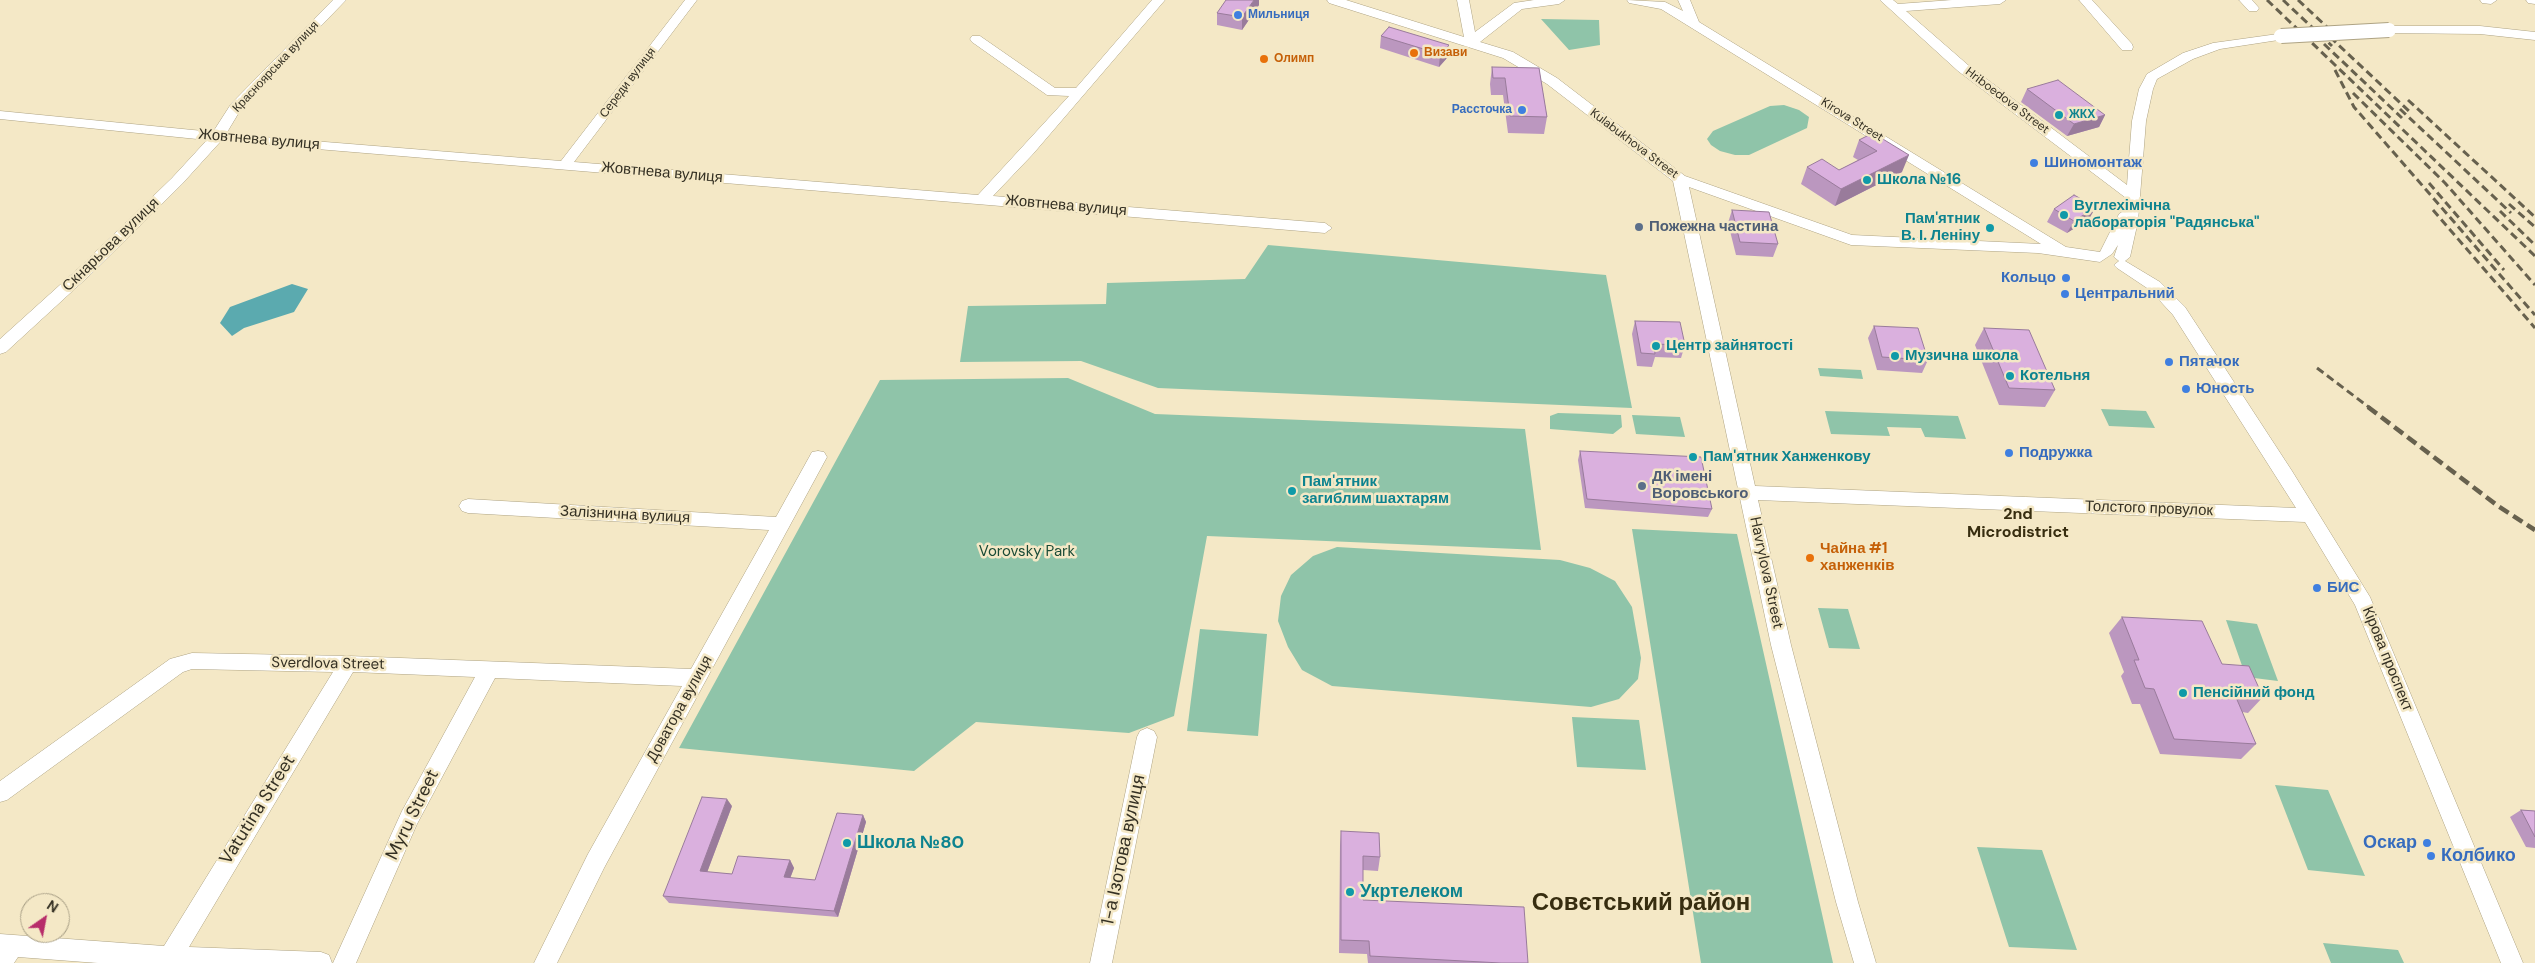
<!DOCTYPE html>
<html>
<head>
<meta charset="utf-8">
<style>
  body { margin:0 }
  #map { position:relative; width:2535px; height:963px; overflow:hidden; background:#f4e8c6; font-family:"DM Sans",sans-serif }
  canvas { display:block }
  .north { position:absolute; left:20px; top:893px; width:50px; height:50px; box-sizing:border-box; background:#f4e8c6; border:1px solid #a79e85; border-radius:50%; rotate:33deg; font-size:14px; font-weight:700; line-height:20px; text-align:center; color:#343023 }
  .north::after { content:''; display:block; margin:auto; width:18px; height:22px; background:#b72d6a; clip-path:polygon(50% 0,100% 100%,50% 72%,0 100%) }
</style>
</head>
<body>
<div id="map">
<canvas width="2535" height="963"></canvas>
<div class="north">N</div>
</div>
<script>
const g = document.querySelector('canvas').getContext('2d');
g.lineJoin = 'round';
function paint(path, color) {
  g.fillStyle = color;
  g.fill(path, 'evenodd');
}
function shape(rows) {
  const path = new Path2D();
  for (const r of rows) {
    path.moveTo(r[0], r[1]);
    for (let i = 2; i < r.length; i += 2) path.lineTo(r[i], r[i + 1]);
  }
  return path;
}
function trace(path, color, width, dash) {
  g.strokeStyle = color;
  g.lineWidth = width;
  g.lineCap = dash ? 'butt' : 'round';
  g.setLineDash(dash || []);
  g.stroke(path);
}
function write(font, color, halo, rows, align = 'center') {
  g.font = font + ' "DM Sans",sans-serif';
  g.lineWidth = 5;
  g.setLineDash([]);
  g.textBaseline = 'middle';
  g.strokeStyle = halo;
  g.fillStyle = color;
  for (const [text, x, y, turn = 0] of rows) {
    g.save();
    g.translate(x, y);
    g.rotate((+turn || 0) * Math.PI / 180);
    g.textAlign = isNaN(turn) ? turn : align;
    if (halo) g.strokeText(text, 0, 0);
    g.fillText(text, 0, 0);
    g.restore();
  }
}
const green = shape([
  [1541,19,1599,20,1600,45,1569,50],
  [1784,105,1799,110,1809,117,1807,128,1749,155,1735,155,1720,151,1711,145,1707,139,1713,131,1770,106],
  [1268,245,1606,275,1632,408,1158,388,1081,361,960,362,968,306,1106,304,1107,283,1245,279],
  [1818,368,1861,370,1863,379,1820,376],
  [1068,378,1155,414,1525,429,1541,550,1207,536,1174,716,1129,733,976,722,914,771,679,748,880,380],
  [2101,409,2146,411,2155,428,2109,426],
  [1825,411,1958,416,1966,439,1925,437,1921,428,1887,427,1890,436,1831,434],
  [1558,413,1621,415,1622,427,1613,434,1550,429,1550,416],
  [1632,415,1680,417,1685,437,1636,434],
  [1632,529,1737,534,1833,963,1701,963],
  [1337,547,1560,560,1590,568,1615,581,1632,607,1641,658,1638,679,1619,699,1591,707,1332,686,1302,670,1288,647,1278,621,1281,596,1291,575,1313,556],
  [1818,608,1848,609,1860,649,1829,648],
  [2226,620,2257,624,2278,681,2246,677],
  [1200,629,1267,634,1258,736,1187,731],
  [1572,717,1639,720,1646,770,1577,767],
  [2275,785,2328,790,2365,876,2308,870],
  [1977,847,2042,850,2077,950,2009,947],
  [2323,943,2398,950,2404,963,2331,963]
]);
const water = shape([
  [292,284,308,289,294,312,244,328,232,336,220,323,230,307]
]);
const minor = shape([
  [333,0,346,0,241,109,226,134,561,161,685,0,697,0,574,162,978,195,1069,96,1047,95,972,42,970,39,972,36,980,36,1055,88,1076,88,1152,0,1165,0,1033,154,993,196,1325,223,1332,228,1325,233,221,141,182,184,91,274,6,352,0,354,0,339,81,266,172,178,207,140,0,119,0,111,213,132,231,104,333,0],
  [1327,0,1346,0,1464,37,1457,0,1469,0,1475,32,1514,3,1534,0,1565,0,1559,4,1522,9,1480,42,1513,52,1557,78,1685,176,1852,235,2041,244,1661,9,1629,3,1627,0,1665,2,1683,11,1678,0,1690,0,1699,22,2066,247,2100,252,2119,214,2125,210,2126,198,1958,71,1880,0,1893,0,1898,4,1952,0,2006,0,2000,4,1906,11,1968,65,2127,185,2132,121,2139,89,2147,74,2183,53,2213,43,2285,33,2287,36,2285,39,2220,49,2193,59,2157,79,2153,89,2146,121,2138,221,2130,257,2125,261,2160,282,2185,307,2292,471,2370,597,2523,963,2501,963,2355,605,2305,522,1758,500,1791,645,1858,902,1876,963,1854,963,1836,902,1771,645,1673,181,1547,84,1503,58,1329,3,1327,0],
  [1689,187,1851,245,2038,253,2100,262,2112,254,2118,245,2114,257,2119,261,2114,265,2117,268,2150,290,2173,315,2296,508,1755,486,1689,187],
  [2079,0,2092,0,2132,44,2133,47,2132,50,2122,50,2079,0],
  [2239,0,2252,0,2259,8,2257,11,2249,11,2239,0],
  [2480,0,2497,0,2491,4,2482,3,2480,0],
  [2526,0,2535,0,2535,4,2528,3,2526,0],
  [2389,26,2480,26,2535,32,2535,40,2480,34,2385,33,2383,30,2389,26],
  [818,451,824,452,827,457,604,868,557,963,534,963,588,854,682,686,495,678,417,824,356,963,333,963,402,811,475,677,353,672,189,947,321,952,329,955,332,963,98,963,18,957,14,963,0,963,0,934,164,946,333,672,192,669,183,672,7,800,0,802,0,781,170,659,192,653,348,656,691,669,769,530,468,513,462,511,459,506,462,501,468,499,776,517,812,452,818,451],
  [1147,728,1154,731,1157,737,1112,963,1090,963,1137,737,1140,731,1147,728]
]);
const railFar1 = shape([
  [2267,0,2535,256],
  [2283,0,2332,46],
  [2298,0,2341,40],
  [2330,37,2410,112],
  [2324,44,2402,118],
  [2335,70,2354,107,2535,315],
  [2353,93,2445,183,2535,285],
  [2408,100,2535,217],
  [2400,109,2511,213],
  [2429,183,2504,270],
  [2509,204,2535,227],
  [2433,210,2535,328],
  [2500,211,2535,245],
  [2317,368,2370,408]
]);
const rail = shape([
  [2368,407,2498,506,2535,530]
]);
const minorBridge = shape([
  [2281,36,2389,30]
]);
const wall = shape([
  [1259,5,1242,30,1217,25,1217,13],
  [1389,27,1447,58,1439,67,1380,48,1381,36],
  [1492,67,1539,68,1547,117,1544,134,1508,133,1503,95,1491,95,1490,84],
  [2027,89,2105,115,2099,127,2067,136,2021,102],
  [1873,133,1902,172,1835,206,1801,184,1807,167,1839,170,1858,160,1853,157,1859,140],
  [2054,209,2089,219,2067,233,2047,222],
  [1732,210,1778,244,1773,257,1736,255,1728,223],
  [1635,321,1685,345,1681,358,1655,357,1652,367,1637,366,1632,334],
  [1874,326,1928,360,1922,373,1877,370,1868,338],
  [1984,328,2055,390,2045,407,1999,405,1975,345],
  [1580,451,1712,509,1708,517,1585,508,1578,460],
  [2122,617,2222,664,2263,697,2248,713,2242,712,2256,744,2241,759,2160,754,2140,704,2132,704,2121,676,2124,672,2109,633],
  [732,806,707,872,732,874,790,860,794,868,790,878,815,880,863,815,866,822,838,917,669,903,663,896],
  [2521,810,2535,811,2535,848,2526,847,2510,817],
  [1341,831,1380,857,1378,871,1363,870,1363,900,1528,963,1368,963,1367,954,1339,953,1340,845]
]);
const shadedWall = shape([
  [1254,0,1259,0,1259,5,1242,30,1242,17],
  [1449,45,1447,58,1439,67,1440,54],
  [2105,115,2099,127,2067,136,2074,124],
  [1909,155,1902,172,1835,206,1841,189],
  [2096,207,2089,219,2067,233,2074,221],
  [727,799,732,806,705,878,700,871],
  [863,815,866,822,838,917,834,911],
  [790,860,794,868,788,884,784,877]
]);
const building = shape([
  [1226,0,1254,0,1242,17,1217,13,1226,0],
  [1389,27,1449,45,1440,54,1381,36,1389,27],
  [1492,67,1539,68,1547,117,1510,116,1505,78,1493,78,1492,67],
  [2058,80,2105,115,2074,124,2027,89,2058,80],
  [1873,133,1909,155,1841,189,1807,167,1822,159,1839,170,1877,151,1859,140,1873,133],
  [2074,195,2096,207,2074,221,2054,209,2074,195],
  [1732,210,1769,212,1778,244,1740,242,1732,210],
  [1635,321,1680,322,1685,345,1654,344,1655,354,1641,353,1635,321],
  [1874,326,1918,328,1928,360,1882,357,1874,326],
  [1984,328,2029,330,2055,390,2009,388,1984,328],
  [1580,451,1701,457,1712,509,1587,499,1580,451],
  [2122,617,2202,621,2222,664,2249,666,2263,697,2235,695,2256,744,2174,739,2154,689,2145,688,2134,660,2139,660,2122,617],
  [702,797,727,799,700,871,732,874,738,856,790,860,784,877,815,880,837,813,863,815,834,911,663,896,702,797],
  [2521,810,2535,811,2535,837,2521,810],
  [1341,831,1379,833,1380,857,1363,856,1363,900,1524,907,1528,963,1501,963,1370,956,1369,941,1341,940,1341,831]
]);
const markers = [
  [1238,15,5,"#3f7fe0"],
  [1414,53,5,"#e8710a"],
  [1264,59,5,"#e8710a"],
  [1522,110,5,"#3f7fe0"],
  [2059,115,5,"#0f9aa8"],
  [2034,163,5,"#3f7fe0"],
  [1867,180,5,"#0f9aa8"],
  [2064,215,5,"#0f9aa8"],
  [1639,227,5,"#5c6f8a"],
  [1990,228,5,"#0f9aa8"],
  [2066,278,5,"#3f7fe0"],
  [2065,294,5,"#3f7fe0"],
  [1656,346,5,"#0f9aa8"],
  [1895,356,5,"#0f9aa8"],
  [2169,362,5,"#3f7fe0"],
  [2010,376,5,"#0f9aa8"],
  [2186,389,5,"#3f7fe0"],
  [2009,453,5,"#3f7fe0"],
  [1693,457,5,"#0f9aa8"],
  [1642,486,5,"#5c6f8a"],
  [1292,491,5,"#0f9aa8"],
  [1810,558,5,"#e8710a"],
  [2317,588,5,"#3f7fe0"],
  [2183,693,5,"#0f9aa8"],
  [847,843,5,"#0f9aa8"],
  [2427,843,5,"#3f7fe0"],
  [2431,856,5,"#3f7fe0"],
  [1350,892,5,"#0f9aa8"]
];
const farShopnames = [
  ["Мильниця",1248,15],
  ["Рассточка",1512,110,"right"]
];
const farFoodnames = [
  ["Визави",1424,53],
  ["Олимп",1274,59]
];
const farStreetnames = [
  ["Красноярська вулиця",276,67,-47],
  ["Середи вулиця",628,83,-53],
  ["Hriboedova Street",2007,101,37],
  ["Kirova Street",1852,120,32],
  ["Kulabukhova Street",1634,144,37]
];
const farCulturenames = [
  ["ЖКХ",2069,115]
];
const streetNames = [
  ["Жовтнева вулиця",259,140,5],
  ["Жовтнева вулиця",662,173,5],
  ["Жовтнева вулиця",1066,206,5],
  ["Скнарьова вулиця",111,245,-44],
  ["Толстого провулок",2149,509,2],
  ["Залізнична вулиця",625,515,3],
  ["Havrylova Street",1766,573,78],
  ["Кірова проспект",2387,659,68],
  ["Sverdlova Street",328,664,1],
  ["Доватора вулиця",680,709,-61]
];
const shopNames = [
  ["Шиномонтаж",2044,163],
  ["Кольцо",2056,278,"right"],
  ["Центральний",2075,294],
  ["Пятачок",2179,362],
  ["Юность",2196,389],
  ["Подружка",2019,453],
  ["БИС",2327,588]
];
const cultureNames = [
  ["Школа №16",1877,180],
  ["Вуглехімічна",2074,206],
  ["лабораторія \"Радянська\"",2074,223],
  ["Пам'ятник",1980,219,"right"],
  ["В. І. Леніну",1980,236,"right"],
  ["Центр зайнятості",1666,346],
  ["Музична школа",1905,356],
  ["Котельня",2020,376],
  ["Пам'ятник Ханженкову",1703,457],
  ["Пам'ятник",1302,482],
  ["загиблим шахтарям",1302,499],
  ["Пенсійний фонд",2193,693]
];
const serviceNames = [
  ["Пожежна частина",1649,227],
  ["ДК імені",1652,477],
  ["Воровського",1652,494]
];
const foodNames = [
  ["Чайна #1",1820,549],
  ["ханженків",1820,566]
];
const parkNames = [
  ["Vorovsky Park",1027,552]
];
const neighbourhoodNames = [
  ["2nd",2018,515],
  ["Microdistrict",2018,533]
];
const nearStreetnames = [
  ["Vatutina Street",258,810,-58],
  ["Myru Street",413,815,-64],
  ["1-а Ізотова вулиця",1124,850,-78]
];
const nearCulturenames = [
  ["Школа №80",857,843],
  ["Укртелеком",1360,892]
];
const nearShopnames = [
  ["Оскар",2417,843],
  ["Колбико",2441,856,"left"]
];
const nearDistrictnames = [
  ["Совєтський район",1641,904]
];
paint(green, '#8fc4a9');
paint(water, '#5baaaf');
trace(minor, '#aea383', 1);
paint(minor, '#fff');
trace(railFar1, '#67614e', 3, [8, 4.5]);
trace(rail, '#67614e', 4.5, [11, 5.5]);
trace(minorBridge, '#aea383', 16, []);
trace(minorBridge, '#fff', 14);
paint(wall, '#bb97bf');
paint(shadedWall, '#997b9b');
paint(building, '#dab0de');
trace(building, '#997b9b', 1);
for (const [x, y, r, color] of markers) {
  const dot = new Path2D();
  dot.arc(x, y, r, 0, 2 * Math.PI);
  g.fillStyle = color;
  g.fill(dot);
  trace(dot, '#f4e8c6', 2);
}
write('bold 12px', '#366cbe', '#f4e8c6', farShopnames, 'left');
write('bold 12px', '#c56008', '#f4e8c6', farFoodnames, 'left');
write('12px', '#343023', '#f4e8c6', farStreetnames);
write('bold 12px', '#0d838f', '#f4e8c6', farCulturenames, 'left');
write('15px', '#343023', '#f4e8c6', streetNames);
write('bold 15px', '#366cbe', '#f4e8c6', shopNames, 'left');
write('bold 15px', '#0d838f', '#f4e8c6', cultureNames, 'left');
write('bold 15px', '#4e5e75', '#f4e8c6', serviceNames, 'left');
write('bold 15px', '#c56008', '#f4e8c6', foodNames, 'left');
write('15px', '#194b36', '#f4e8c6', parkNames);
write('bold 16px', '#372d10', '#f4e8c6', neighbourhoodNames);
write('18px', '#343023', '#f4e8c6', nearStreetnames);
write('bold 18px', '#0d838f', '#f4e8c6', nearCulturenames, 'left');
write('bold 18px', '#366cbe', '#f4e8c6', nearShopnames, 'right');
write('bold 24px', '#372d10', '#f4e8c6', nearDistrictnames);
</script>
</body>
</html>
